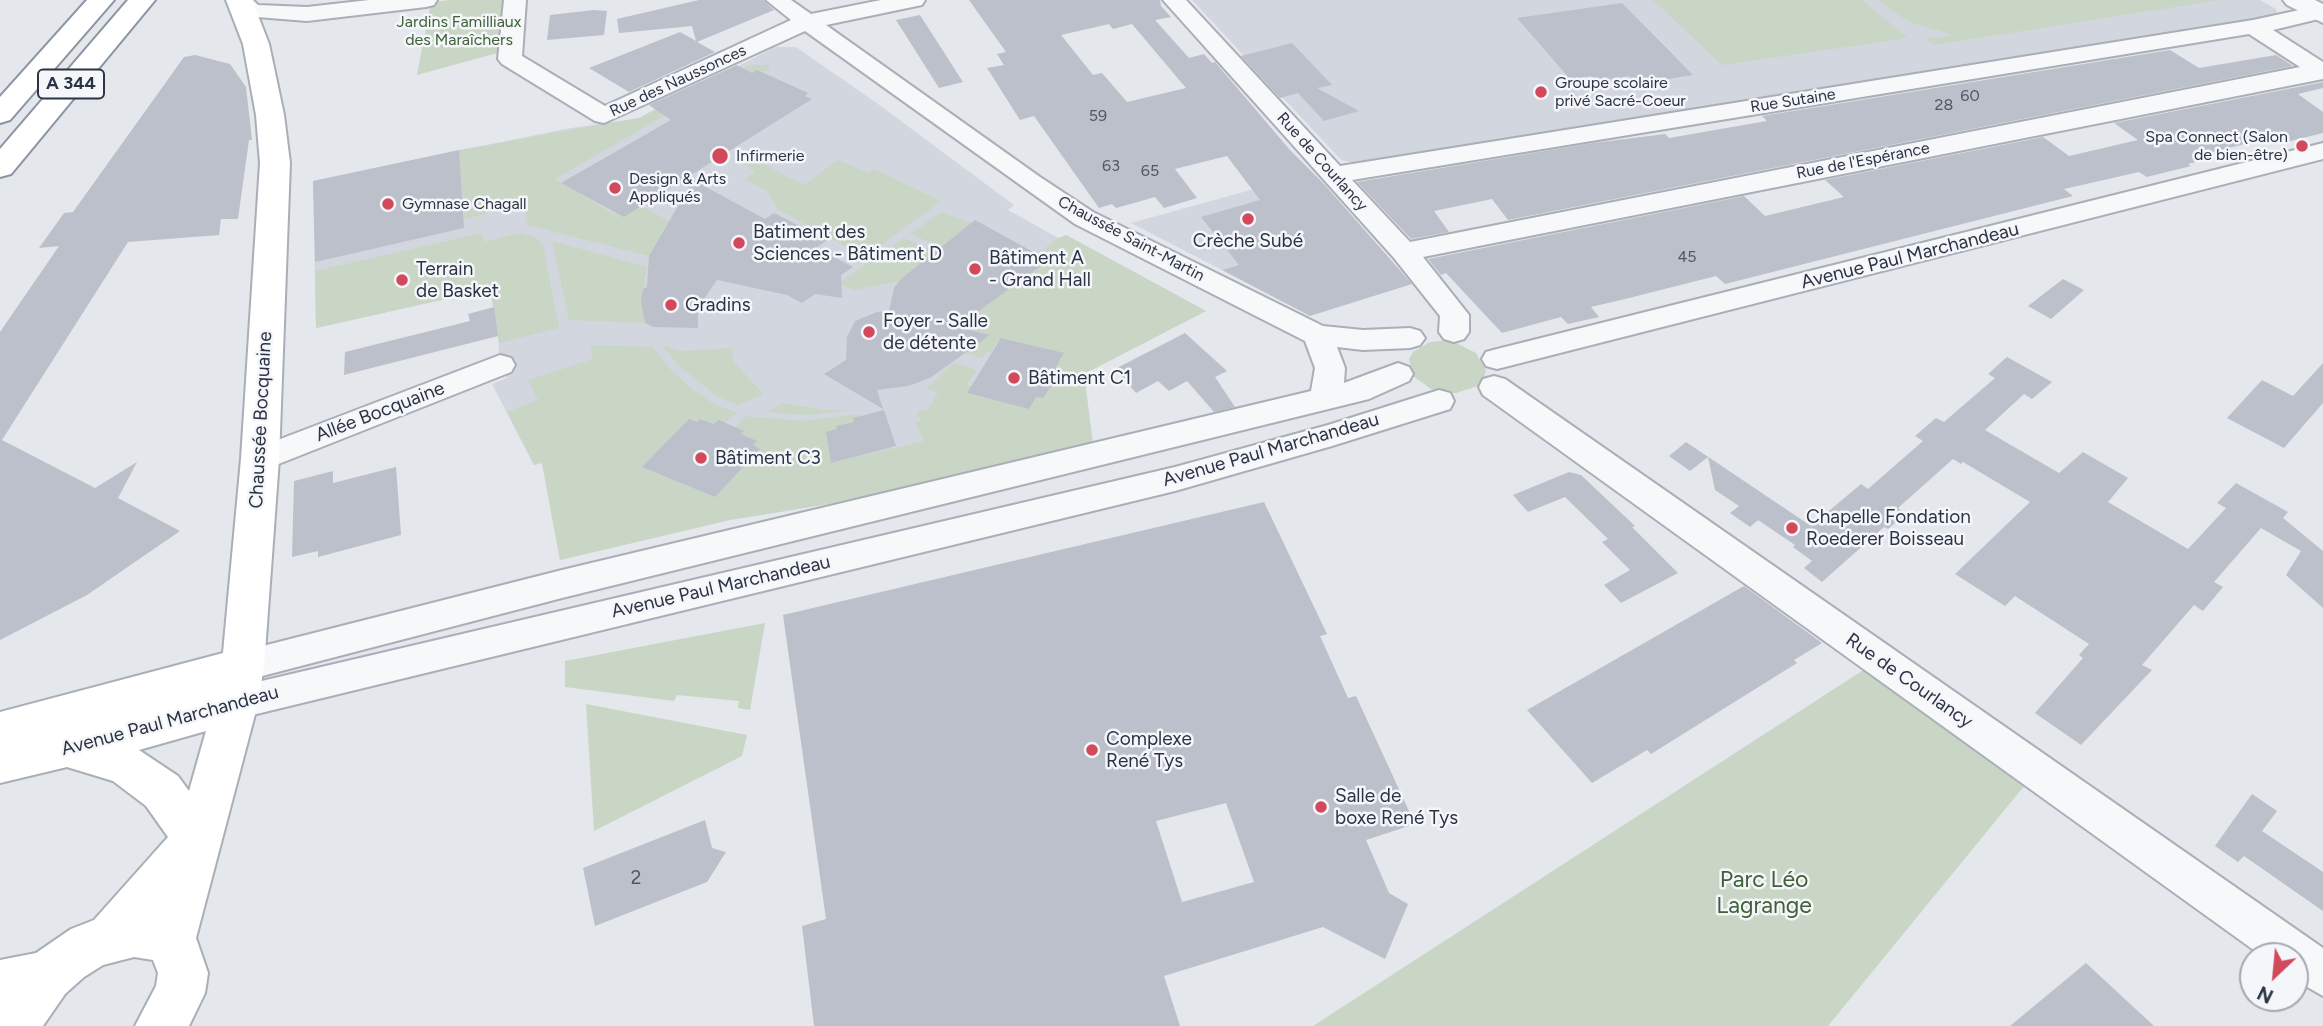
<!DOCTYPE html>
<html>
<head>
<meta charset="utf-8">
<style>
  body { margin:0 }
  #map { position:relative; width:2323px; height:1026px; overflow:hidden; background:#e4e7ec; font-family:Figtree,sans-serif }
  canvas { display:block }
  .north { position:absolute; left:2239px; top:942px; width:70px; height:70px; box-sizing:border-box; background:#f4f6f9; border:2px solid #a4a8b1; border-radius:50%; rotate:206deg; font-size:19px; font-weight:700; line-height:28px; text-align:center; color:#2b3445 }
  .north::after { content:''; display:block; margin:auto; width:24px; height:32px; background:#d1495b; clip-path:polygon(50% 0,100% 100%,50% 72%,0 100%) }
</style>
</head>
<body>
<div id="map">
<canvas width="2323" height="1026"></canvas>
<div class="north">N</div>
</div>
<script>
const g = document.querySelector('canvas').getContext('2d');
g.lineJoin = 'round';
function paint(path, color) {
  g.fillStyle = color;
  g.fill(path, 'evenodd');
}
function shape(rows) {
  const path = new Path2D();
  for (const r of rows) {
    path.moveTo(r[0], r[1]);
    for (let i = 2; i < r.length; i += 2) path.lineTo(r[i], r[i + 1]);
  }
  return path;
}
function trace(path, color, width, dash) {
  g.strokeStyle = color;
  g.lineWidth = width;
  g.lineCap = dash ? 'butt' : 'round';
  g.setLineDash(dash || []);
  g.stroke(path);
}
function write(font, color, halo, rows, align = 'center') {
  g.font = font + ' Figtree,sans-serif';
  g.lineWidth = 5;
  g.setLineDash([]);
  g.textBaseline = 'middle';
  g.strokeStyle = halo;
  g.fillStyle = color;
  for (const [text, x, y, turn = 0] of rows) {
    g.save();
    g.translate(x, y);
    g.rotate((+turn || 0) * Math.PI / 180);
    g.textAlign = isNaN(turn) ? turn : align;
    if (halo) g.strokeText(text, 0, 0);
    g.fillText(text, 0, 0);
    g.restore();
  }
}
const built = shape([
  [1192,0,2260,0,2276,9,2277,15,2237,21,2238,24,1354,163,1341,160],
  [775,47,796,47,878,104,1014,205,1008,210,1060,239,1066,235,1206,311,1084,374,1093,444,896,493,730,520,560,560,542,463,534,465,492,384,507,378,498,361,499,343,491,289,316,328,313,181,565,129,639,118],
  [1258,188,1361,229,1222,270,1131,223]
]);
const green = shape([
  [451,0,514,0,501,52,417,75,431,2],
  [1653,0,1862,0,1908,38,1722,65],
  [1878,0,2219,0,1934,45,1926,39,1954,35,1915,24,1901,17],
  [754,65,770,65,767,71,742,72,729,78,555,179,614,214,641,206,669,221,649,256,527,225,523,198,515,203,506,197,486,214,464,219,459,150,639,118,722,73],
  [753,159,804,185,838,160,868,173,874,169,941,201,865,257,778,209,767,191,745,179,755,171,744,164],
  [941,212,984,228,966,227,941,247,910,234],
  [482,233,484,242,519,233,535,237,543,245,559,328,499,343,490,289,316,328,315,271],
  [1066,235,1206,311,1084,374,1093,444,896,493,730,520,560,560,542,463,534,465,507,412,538,400,528,380,593,359,591,345,653,347,671,370,693,390,716,405,737,413,725,423,719,420,713,424,700,419,697,422,689,419,642,467,715,497,760,449,753,445,757,441,741,434,743,431,735,427,747,416,801,421,859,414,860,416,853,418,854,422,836,426,837,429,826,432,831,463,924,441,915,422,921,421,916,412,928,409,938,393,927,388,953,363,974,369,976,372,967,384,972,387,968,394,1029,409,1036,397,1043,398,1062,371,1055,368,1063,353,1008,339,1003,345,996,343,991,352,986,352,982,358,959,351,965,333,963,318,980,310,1041,266,1031,259,1058,238],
  [904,238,935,252,910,272,937,286,895,282,853,290,839,283],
  [552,241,647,267,641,301,645,323,569,320],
  [1442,341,1454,342,1476,353,1486,370,1484,378,1478,386,1456,393,1443,393,1431,389,1413,376,1409,359,1413,352,1430,342],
  [662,345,681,351,732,348,733,361,763,394,738,405,718,397,678,365],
  [783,403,826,410,857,409,808,415,766,412],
  [765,623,750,710,738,708,739,701,677,695,674,701,565,687,565,661],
  [1865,669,2025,785,1828,1026,1313,1026],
  [586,704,747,735,742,756,594,831]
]);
const building = shape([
  [699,0,763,0,774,10,697,42,715,52,629,92,589,68,680,32,696,41,692,26,619,33,617,19],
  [969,0,1160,0,1161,6,1171,17,1155,20,1189,58,1204,54,1212,63,1215,62,1290,150,1325,185,1412,284,1310,316,1222,270,1239,265,1201,217,1260,200,1227,156,1175,169,1197,198,1164,208,1155,197,1116,208,1112,204,1099,208,1034,116,1020,120,987,68,1004,65,997,54,1006,52],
  [1109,24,1113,29,1132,24,1186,88,1127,102,1102,73,1093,75,1061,35],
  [1622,3,1693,75,1637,84,1629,76,1596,81,1591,76,1570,79,1517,18],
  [594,10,607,11,604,35,547,40,550,15],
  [920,15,963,82,939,88,896,20],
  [1292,43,1332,85,1317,88,1359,111,1324,121,1298,93,1280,98,1241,56],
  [2170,50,2199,68,2276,55,2293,66,1508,220,1492,199,1434,211,1449,232,1411,239,1357,182,1593,143,1665,134,1669,138,1767,121,1762,116],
  [195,55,230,64,246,87,252,140,249,140,238,219,221,219,219,235,128,242,2,440,95,488,137,462,118,498,180,531,87,595,0,640,0,332,59,246,39,248,64,213,73,212,184,57],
  [737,65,752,73,757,70,808,93,805,96,812,99,624,217,561,183,671,120,649,105],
  [2323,82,2323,88,2298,94,2323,112,2323,133,2287,142,2276,136,2201,155,2208,159,2188,164,2191,166,2147,177,2139,172,2064,189,2073,196,1725,284,1716,276,1625,299,1591,307,1599,317,1568,324,1561,317,1502,333,1446,273,1441,275,1428,259,1744,196,1765,216,1844,197,1825,180,2043,137,2069,156,2138,140,2114,123],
  [459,150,464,228,315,262,313,181],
  [693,180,765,219,774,213,827,240,816,248,853,267,841,275,842,298,815,294,802,303,787,295,717,280,698,308,698,328,653,327,645,323,641,301,643,289,647,287,649,256],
  [975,220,1037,254,1031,259,1042,265,957,327,990,335,930,378,908,386,877,390,883,409,824,374,846,360,847,337,855,321,877,312,889,311,894,288,901,279],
  [2063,279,2084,290,2051,319,2028,306],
  [494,307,498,336,344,375,345,352,470,321,468,314],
  [1185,333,1227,371,1215,377,1235,407,1214,412,1187,381,1169,391,1158,381,1136,393,1115,369],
  [1001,338,1064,353,1055,368,1062,370,1043,398,1036,397,1029,409,967,393],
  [2007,357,2052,382,2032,399,2024,394,1985,430,2059,473,2083,452,2128,478,2108,502,2188,549,2226,508,2217,503,2236,483,2288,512,2283,518,2323,551,2323,608,2286,575,2301,551,2261,528,2214,582,2223,587,2203,611,2194,605,2142,665,2152,670,2081,745,2035,713,2083,658,2079,655,2089,644,2015,596,2005,606,1955,574,2030,502,1963,462,1961,464,1953,459,1898,508,1906,514,1888,529,1884,527,1822,582,1804,568,1812,561,1793,547,1795,545,1758,520,1750,527,1730,513,1739,506,1715,490,1708,457,1690,471,1669,456,1686,442,1811,526,1861,484,1868,489,1923,441,1915,436,1936,418,1944,422,1995,378,1988,374],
  [2323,363,2323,403,2284,448,2227,418,2262,380,2293,396],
  [884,410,896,446,831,463,826,432,837,429,836,426,854,422,853,418],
  [689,419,697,422,700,419,713,424,719,420,744,431,741,434,757,441,753,445,760,449,715,497,642,467],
  [396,467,401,535,318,557,318,551,292,557,294,481,333,471,333,483],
  [1569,472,1581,475,1635,526,1632,527,1678,573,1621,603,1604,585,1630,570,1602,542,1608,539,1565,497,1528,512,1513,495],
  [1264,502,1327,634,1320,636,1348,698,1356,696,1415,824,1366,840,1389,893,1408,904,1385,959,1323,927,1164,976,1180,1026,814,1026,802,926,826,919,783,615],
  [1226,803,1254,882,1182,902,1156,821],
  [1744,586,1822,643,1794,660,1797,663,1651,754,1647,750,1592,783,1527,710],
  [2252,794,2277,811,2262,831,2323,872,2323,911,2244,856,2238,862,2215,846],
  [705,820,712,848,726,852,707,882,595,926,583,868],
  [2086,963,2154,1026,2010,1026]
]);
const minor = shape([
  [229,0,253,0,258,5,307,7,369,0,437,0,434,5,426,7,307,21,244,16,229,0],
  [504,0,526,0,522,56,605,106,791,20,766,0,791,0,811,14,881,0,925,0,922,5,826,25,1040,177,1093,212,1323,326,1363,330,1410,328,1420,331,1425,338,1420,345,1410,348,1363,350,1337,347,1345,368,1344,383,1398,363,1409,367,1413,374,1409,381,1369,399,562,598,243,681,230,677,225,666,230,655,243,651,562,570,1311,391,1315,368,1305,341,1075,224,805,31,604,123,595,121,502,64,498,59,504,0],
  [1163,0,1186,0,1340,166,2253,20,2318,6,2323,8,2323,18,2273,30,2323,62,2323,79,1423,257,1469,315,1469,332,1464,339,1454,342,1444,339,1439,332,1440,316,1394,258,1163,0],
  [2249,34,2300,67,1410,242,1352,180,2249,34],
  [2323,143,2323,159,1497,369,1486,366,1482,359,1486,352,1497,349,2323,143],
  [500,355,511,358,515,365,511,372,271,467,260,471,249,467,244,459,249,451,500,355],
  [1494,376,1505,379,2323,948,2323,996,2295,980,2295,956,2262,956,1483,395,1479,387,1483,379,1494,376],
  [1439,390,1450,393,1454,401,1450,409,1332,446,1175,491,236,719,223,714,217,703,223,692,236,687,1175,467,1328,425,1439,390]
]);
const tertiary = shape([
  [2283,0,2315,0,2323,4,2323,23,2287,5,2283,0]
]);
const secondary = shape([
  [226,0,252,0,269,44,284,115,290,163,279,459,264,666,258,703,196,938,208,973,205,993,189,1026,135,1026,156,986,158,973,153,960,134,957,103,965,84,977,65,994,43,1026,0,1026,0,960,36,953,71,929,94,920,168,837,146,806,113,781,67,767,0,783,0,712,223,653,241,459,260,163,256,115,243,44,226,0],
  [206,731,189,791,178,776,139,750,206,731]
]);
const motorway = shape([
  [87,0,114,0,10,120,0,123,0,97,87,0],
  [128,0,155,0,11,174,0,177,0,149,128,0]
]);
const markers = [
  [1541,92,7,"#d1495b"],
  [2302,146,7,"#d1495b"],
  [720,156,9,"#d1495b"],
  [615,188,7,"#d1495b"],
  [388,204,7,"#d1495b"],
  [1248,219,7,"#d1495b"],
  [739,243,7,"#d1495b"],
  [975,269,7,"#d1495b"],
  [402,280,7,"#d1495b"],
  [671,305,7,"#d1495b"],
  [869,332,7,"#d1495b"],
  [1014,378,7,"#d1495b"],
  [701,458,7,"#d1495b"],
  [1792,528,7,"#d1495b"],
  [1092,750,7,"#d1495b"],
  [1321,807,7,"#d1495b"]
];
const farParknames = [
  ["Jardins Familliaux",459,22],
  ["des Maraîchers",459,40]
];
const farStreetnames = [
  ["Rue des Naussonces",678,81,-25],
  ["Rue Sutaine",1793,101,-9],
  ["Rue de l'Espérance",1863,161,-11],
  ["Rue de Courlancy",1322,162,48],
  ["Chaussée Saint-Martin",1131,239,28]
];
const farPoinames = [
  ["Groupe scolaire",1555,83],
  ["privé Sacré-Coeur",1555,101],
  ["Spa Connect (Salon",2288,137,"right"],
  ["de bien-être)",2288,155,"right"],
  ["Infirmerie",736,156],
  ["Design & Arts",629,179],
  ["Appliqués",629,197],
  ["Gymnase Chagall",402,204]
];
const numberNames = [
  ["60",1970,96],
  ["28",1944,105],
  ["59",1098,116],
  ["63",1111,166],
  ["65",1150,171],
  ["45",1687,257]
];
const shields = [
  [71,84,66]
];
const shieldNames = [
  ["A 344",71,84]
];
const poiNames = [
  ["Batiment des",753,232],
  ["Sciences - Bâtiment D",753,254],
  ["Crèche Subé",1248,241,"center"],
  ["Bâtiment A",989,258],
  ["- Grand Hall",989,280],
  ["Terrain",416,269],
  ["de Basket",416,291],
  ["Gradins",685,305],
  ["Foyer - Salle",883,321],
  ["de détente",883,343],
  ["Bâtiment C1",1028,378],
  ["Bâtiment C3",715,458],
  ["Chapelle Fondation",1806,517],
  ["Roederer Boisseau",1806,539],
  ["Complexe",1106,739],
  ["René Tys",1106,761],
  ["Salle de",1335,796],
  ["boxe René Tys",1335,818]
];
const streetNames = [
  ["Avenue Paul Marchandeau",1910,256,-14],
  ["Allée Bocquaine",380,412,-21],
  ["Chaussée Bocquaine",261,420,-87],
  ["Avenue Paul Marchandeau",1271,450,-16],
  ["Avenue Paul Marchandeau",721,587,-13],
  ["Rue de Courlancy",1909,681,35],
  ["Avenue Paul Marchandeau",170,721,-15]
];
const nearNumbernames = [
  ["2",636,878]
];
const nearParknames = [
  ["Parc Léo",1764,880],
  ["Lagrange",1764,906]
];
paint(built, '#d2d6de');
paint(green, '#c9d6c5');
paint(building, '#bbc0ca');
trace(minor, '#a9aeb7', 4);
trace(tertiary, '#a9aeb7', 4);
trace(secondary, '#a9aeb7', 4);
trace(motorway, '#8b94a3', 4);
paint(minor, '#f7f8fa');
paint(tertiary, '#f7f8fa');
paint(secondary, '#fff');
paint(motorway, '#fff');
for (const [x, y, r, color] of markers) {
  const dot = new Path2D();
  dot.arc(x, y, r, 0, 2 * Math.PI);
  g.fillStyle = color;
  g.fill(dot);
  trace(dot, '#f4f6f9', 2.5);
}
write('16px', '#3f6138', '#f4f6f9', farParknames);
write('16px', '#2b3445', '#f4f6f9', farStreetnames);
write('16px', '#2b3445', '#f4f6f9', farPoinames, 'left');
write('16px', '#4f5766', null, numberNames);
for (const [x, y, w] of shields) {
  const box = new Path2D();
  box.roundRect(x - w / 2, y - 14.5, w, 29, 5);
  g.fillStyle = '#f4f6f9';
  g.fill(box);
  trace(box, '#2b3445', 2);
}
write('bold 18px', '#2b3445', null, shieldNames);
write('19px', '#2b3445', '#f4f6f9', poiNames, 'left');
write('19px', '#2b3445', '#f4f6f9', streetNames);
write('19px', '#4f5766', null, nearNumbernames);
write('23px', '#3f6138', '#f4f6f9', nearParknames);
</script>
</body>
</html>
